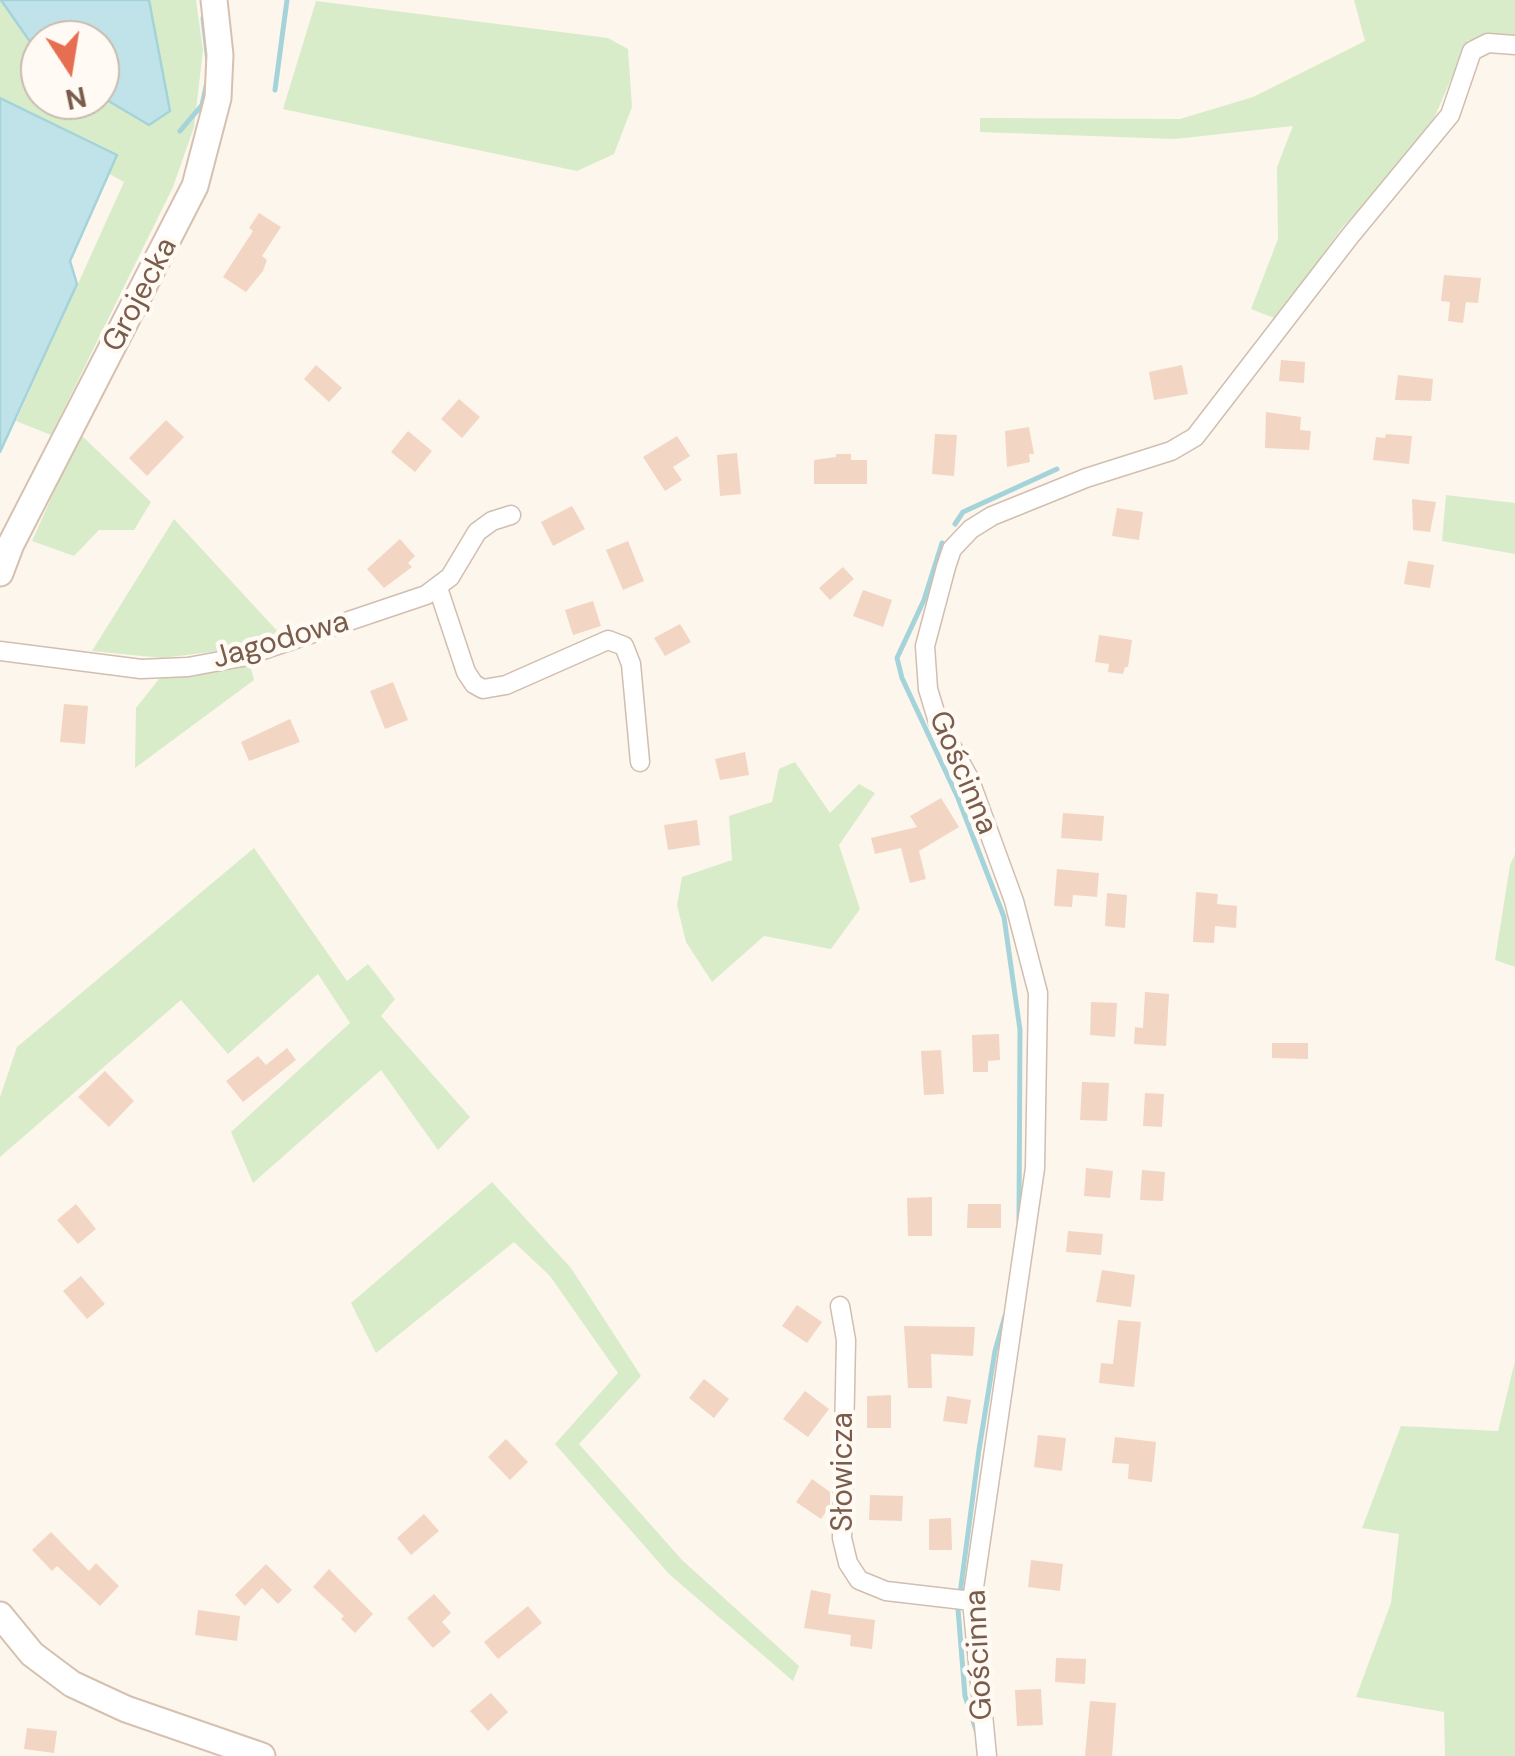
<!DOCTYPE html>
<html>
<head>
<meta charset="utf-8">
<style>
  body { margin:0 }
  #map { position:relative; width:1515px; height:1756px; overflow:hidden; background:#fdf6ec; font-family:"DM Sans",sans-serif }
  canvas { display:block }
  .north { position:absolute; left:20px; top:20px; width:100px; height:100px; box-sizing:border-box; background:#fffaf3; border:2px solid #cabbb1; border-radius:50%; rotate:168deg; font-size:28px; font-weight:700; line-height:40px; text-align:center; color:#7a5c4d }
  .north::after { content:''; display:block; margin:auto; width:35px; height:45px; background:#e76f51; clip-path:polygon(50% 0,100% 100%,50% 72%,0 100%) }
</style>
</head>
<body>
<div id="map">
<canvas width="1515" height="1756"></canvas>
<div class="north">N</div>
</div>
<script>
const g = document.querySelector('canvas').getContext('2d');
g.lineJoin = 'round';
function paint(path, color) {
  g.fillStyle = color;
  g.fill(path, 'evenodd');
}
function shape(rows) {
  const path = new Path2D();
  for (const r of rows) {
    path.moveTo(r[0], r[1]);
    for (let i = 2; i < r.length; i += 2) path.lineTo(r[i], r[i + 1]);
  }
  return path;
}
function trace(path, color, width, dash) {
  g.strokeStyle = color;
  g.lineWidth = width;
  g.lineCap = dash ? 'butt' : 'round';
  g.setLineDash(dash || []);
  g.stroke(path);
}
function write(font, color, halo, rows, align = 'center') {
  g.font = font + ' "DM Sans",sans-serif';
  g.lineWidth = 9;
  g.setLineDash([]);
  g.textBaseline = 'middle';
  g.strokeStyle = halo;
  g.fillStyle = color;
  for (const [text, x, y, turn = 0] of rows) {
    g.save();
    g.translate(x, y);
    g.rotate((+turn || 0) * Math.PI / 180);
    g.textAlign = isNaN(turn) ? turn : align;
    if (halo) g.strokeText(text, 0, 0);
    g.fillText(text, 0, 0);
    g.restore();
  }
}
const green = shape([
  [0,0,40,56,40,100,100,100,100,96,149,124,170,111,149,0,196,0,203,50,194,127,173,187,51,435,16,421,124,182,0,114],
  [1354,0,1515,0,1515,44,1468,40,1425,139,1341,229,1277,319,1251,309,1278,239,1277,167,1293,126,1175,139,980,132,980,118,1180,119,1253,97,1365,41],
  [316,1,608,38,628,49,632,107,614,154,577,171,283,109],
  [80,434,151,502,134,530,99,530,74,556,32,541],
  [1446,495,1515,503,1515,554,1442,541],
  [174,519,280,634,235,649,162,658,92,651],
  [250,665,254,680,135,768,136,708,159,679],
  [795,762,830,813,859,784,875,793,839,845,860,909,831,949,764,936,712,982,686,942,677,905,682,877,732,860,729,816,772,802,779,769],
  [254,848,347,981,368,964,395,999,381,1016,470,1117,438,1150,381,1070,253,1183,231,1132,350,1023,318,974,228,1054,181,1000,0,1157,0,1097,17,1047],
  [1515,854,1515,967,1495,960,1510,865],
  [492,1182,571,1268,641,1376,579,1444,682,1560,799,1666,793,1681,669,1574,555,1444,618,1373,550,1276,514,1242,376,1353,351,1303],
  [1515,1361,1515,1756,1445,1756,1444,1712,1356,1697,1391,1603,1399,1534,1362,1528,1401,1426,1498,1431]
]);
const water = shape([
  [1,0,149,0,170,111,149,125,100,96,100,40,40,40,40,56,1,0],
  [0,98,117,155,70,261,77,284,0,452,0,98]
]);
const stream = shape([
  [203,18,208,62],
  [275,90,287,0],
  [180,131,202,105,207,82],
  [955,524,963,512,1057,469],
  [942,543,924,600,897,658,902,678,958,798,1004,917,1020,1030,1019,1221],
  [977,1733,965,1696,958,1609,979,1450,995,1351,1005,1316]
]);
const building = shape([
  [259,213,281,227,262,256,267,260,263,271,246,292,223,277,253,231,249,228],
  [1444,275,1481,278,1478,303,1466,302,1463,323,1448,321,1450,302,1441,301],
  [1281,360,1305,362,1304,383,1279,381],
  [316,365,342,388,329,402,304,379],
  [1182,365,1188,394,1154,400,1149,372],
  [1398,375,1433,379,1431,401,1395,400],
  [459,399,480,417,462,438,441,419],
  [1266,412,1301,417,1300,430,1311,431,1309,450,1265,448],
  [166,420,184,437,147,476,129,458],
  [1029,427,1034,454,1029,454,1030,462,1007,467,1005,431],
  [408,431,432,451,415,472,391,452],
  [935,434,957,435,954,476,932,474],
  [1386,434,1412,436,1409,464,1373,460,1376,437,1385,438],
  [677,436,690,456,673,467,682,480,665,491,643,457],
  [737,453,741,494,720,496,717,455],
  [836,454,851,454,851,460,867,460,867,484,814,484,814,460,836,457],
  [1412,499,1436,502,1430,532,1413,530],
  [572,506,585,529,553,546,541,522],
  [1117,508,1143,512,1139,540,1112,536],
  [400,539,415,556,408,563,412,567,384,588,367,569],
  [628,541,644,581,623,590,606,550],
  [1408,561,1434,565,1430,588,1404,584],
  [843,567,854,579,830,600,819,588],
  [863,590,892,600,883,627,853,616],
  [593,601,601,626,573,635,565,610],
  [680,624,691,642,665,656,654,638],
  [1099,635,1132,640,1128,667,1125,667,1123,674,1108,672,1109,664,1095,662],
  [393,682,408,720,385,729,370,691],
  [64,704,88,706,85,744,60,742],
  [290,719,300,742,249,761,241,742],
  [745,752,749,775,720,780,715,759],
  [941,798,959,827,919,851,926,879,910,883,901,848,875,854,871,838,917,827,910,816],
  [1063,813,1104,816,1102,841,1061,838],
  [697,820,700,845,668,850,664,825],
  [1057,869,1099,873,1097,897,1073,895,1072,907,1054,906],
  [1196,892,1218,894,1217,904,1237,906,1236,928,1215,926,1214,943,1193,942],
  [1107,893,1127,895,1125,928,1105,926],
  [1145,992,1169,994,1166,1046,1134,1044,1135,1027,1143,1028],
  [1091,1002,1117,1003,1115,1037,1090,1035],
  [999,1034,1000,1060,988,1061,988,1072,973,1072,972,1035],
  [1272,1043,1308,1043,1308,1059,1272,1058],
  [287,1048,296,1060,243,1102,226,1081,258,1056,266,1065],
  [941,1050,944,1094,924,1095,921,1051],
  [105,1071,134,1101,109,1127,78,1097],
  [1082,1082,1109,1083,1107,1121,1080,1120],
  [1145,1093,1164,1094,1162,1127,1143,1126],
  [1086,1168,1113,1171,1110,1198,1084,1196],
  [1142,1170,1165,1172,1163,1201,1140,1200],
  [932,1197,932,1236,908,1236,907,1198],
  [76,1204,96,1229,78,1244,57,1220],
  [968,1204,1001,1204,1001,1228,967,1228],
  [1068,1231,1103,1234,1101,1255,1066,1252],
  [1102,1270,1135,1275,1131,1307,1096,1302],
  [81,1276,105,1304,87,1319,63,1291],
  [797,1305,822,1322,807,1343,782,1326],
  [1118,1320,1141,1322,1134,1387,1099,1383,1101,1363,1113,1364],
  [904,1326,975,1327,973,1356,931,1354,932,1388,908,1388],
  [704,1379,729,1399,714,1418,689,1398],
  [805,1391,829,1409,808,1437,783,1419],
  [891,1395,891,1428,867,1428,867,1396],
  [947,1396,971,1400,967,1424,943,1421],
  [1038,1435,1066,1438,1062,1471,1034,1467],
  [1115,1437,1156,1442,1152,1482,1128,1479,1129,1464,1112,1463],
  [506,1439,528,1462,510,1480,488,1457],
  [812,1479,830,1492,830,1506,821,1519,796,1502],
  [870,1495,903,1496,902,1521,869,1520],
  [424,1514,439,1531,411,1555,397,1538],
  [951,1518,952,1550,929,1550,929,1519],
  [51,1532,89,1571,96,1563,119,1586,100,1606,57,1566,52,1571,32,1550],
  [1031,1560,1063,1564,1060,1591,1028,1587],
  [266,1564,292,1590,278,1604,262,1588,245,1606,235,1595],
  [329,1569,373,1614,355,1633,341,1619,344,1616,313,1587],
  [811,1590,831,1594,828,1614,875,1620,872,1649,850,1646,851,1635,804,1628],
  [434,1594,451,1613,442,1622,451,1632,433,1648,407,1618],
  [528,1606,542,1623,498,1659,484,1642],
  [198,1610,240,1616,237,1641,195,1635],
  [1056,1658,1086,1659,1085,1684,1055,1682],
  [1041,1689,1043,1725,1017,1726,1015,1690],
  [491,1693,508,1712,488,1731,470,1711],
  [1090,1701,1116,1703,1112,1756,1085,1756],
  [27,1728,57,1731,54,1753,24,1749]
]);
const street = shape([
  [438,588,466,672,474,684,483,689,506,685,608,640,624,646,631,664,640,762],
  [0,651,141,669,188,667,242,657,426,595,450,577,477,532,492,521,511,515],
  [840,1306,846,1340,842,1538,848,1563,859,1580,886,1591,972,1601],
  [987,1756,972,1601,1035,1168,1038,993,1014,901,969,778,938,722,928,689,925,646,946,567,952,549,971,529,992,516,1086,478,1171,451,1195,437,1350,236,1450,115,1472,51,1488,43,1515,45]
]);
const secondary = shape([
  [0,573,11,544,195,186,218,98,220,55,214,0],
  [0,1615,32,1654,72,1684,126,1709,262,1756]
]);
const streetNames = [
  ["Grojecka",141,295,-62],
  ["Jagodowa",281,641,-16],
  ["Gościnna",962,773,67],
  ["Słowicza",844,1472,-90],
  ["Gościnna",980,1655,-93]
];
paint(green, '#d8ecc9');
paint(water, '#bfe3e8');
trace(water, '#a5d3da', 2.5);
trace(stream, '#a5d3da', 5);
paint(building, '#f3d5c3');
trace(street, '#d1beb0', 21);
trace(secondary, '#d6c0b0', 29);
trace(street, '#fff', 18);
trace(secondary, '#fff', 25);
write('30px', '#7a5c4d', '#fffaf3', streetNames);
</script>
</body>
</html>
